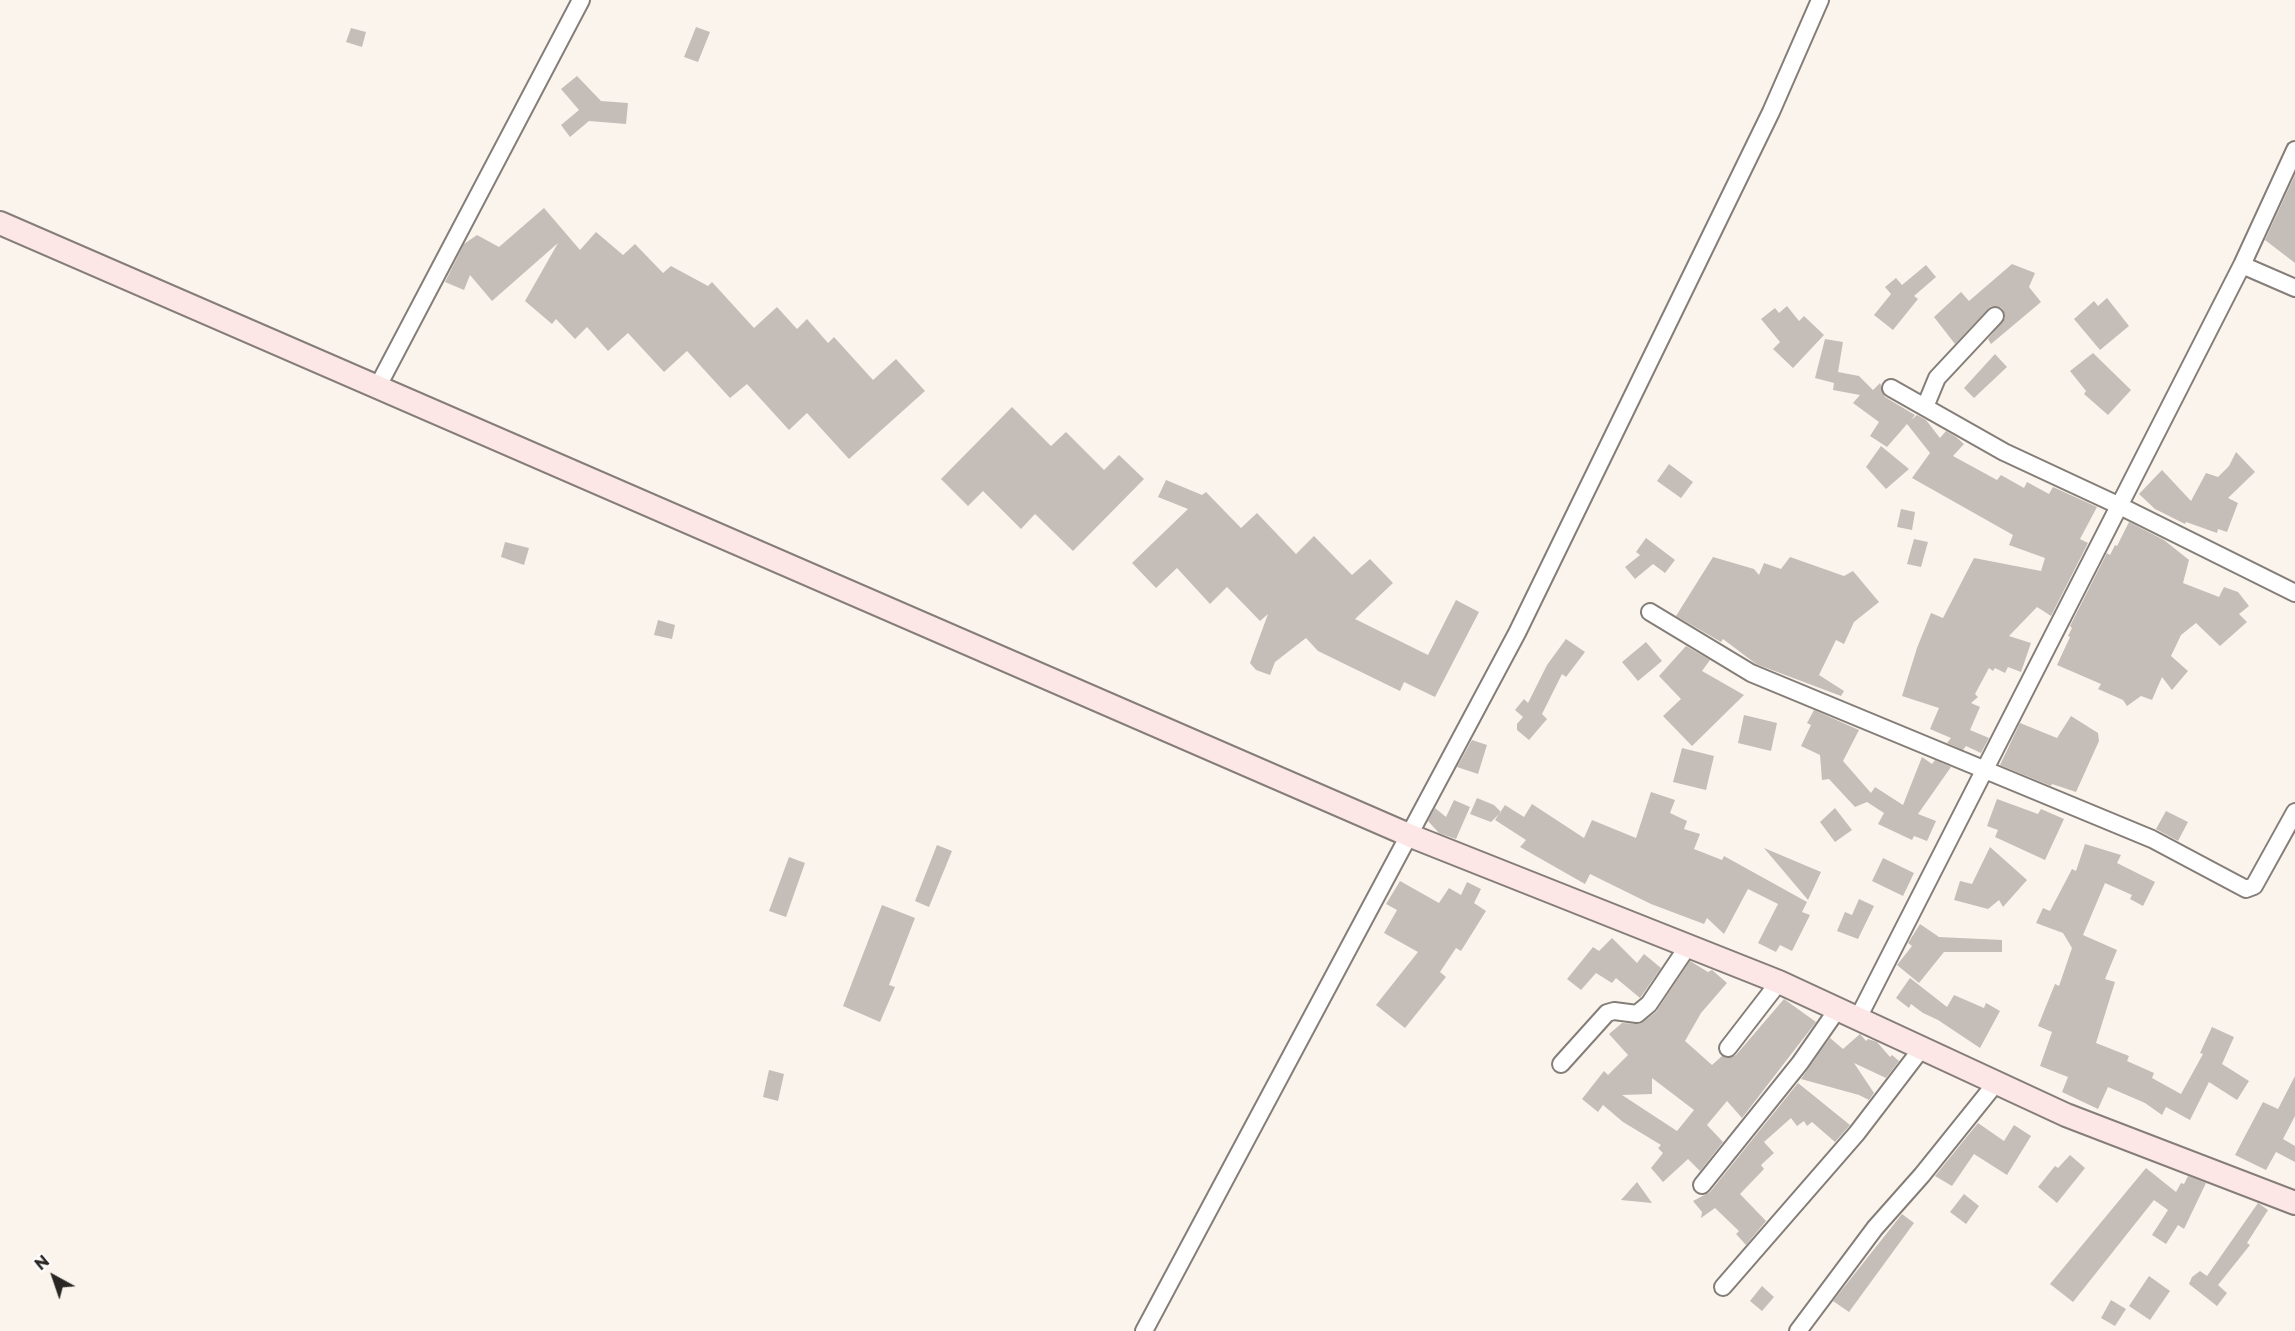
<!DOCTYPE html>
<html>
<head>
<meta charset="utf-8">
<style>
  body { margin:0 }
  #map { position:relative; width:2295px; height:1331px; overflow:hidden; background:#fbf4ed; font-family:Montserrat,sans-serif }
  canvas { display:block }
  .north { position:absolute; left:24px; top:1247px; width:60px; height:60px; -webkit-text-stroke:4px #fff; paint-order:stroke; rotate:320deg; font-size:16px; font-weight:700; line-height:24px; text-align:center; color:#292623 }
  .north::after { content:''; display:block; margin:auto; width:21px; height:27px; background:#292623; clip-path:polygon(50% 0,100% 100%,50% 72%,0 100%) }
</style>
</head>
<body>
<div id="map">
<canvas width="2295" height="1331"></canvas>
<div class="north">N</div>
</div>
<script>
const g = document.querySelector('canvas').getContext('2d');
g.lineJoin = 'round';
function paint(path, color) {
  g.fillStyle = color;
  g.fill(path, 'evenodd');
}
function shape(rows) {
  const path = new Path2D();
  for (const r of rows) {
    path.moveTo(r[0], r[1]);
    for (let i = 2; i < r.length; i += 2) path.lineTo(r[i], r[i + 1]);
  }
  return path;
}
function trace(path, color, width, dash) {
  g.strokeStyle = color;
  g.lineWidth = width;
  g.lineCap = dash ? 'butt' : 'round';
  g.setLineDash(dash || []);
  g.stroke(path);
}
const building = shape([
  [696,27,710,32,698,62,684,57],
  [351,28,366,32,362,47,346,42],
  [577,76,601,101,628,103,626,124,589,121,570,137,561,125,579,110,561,89],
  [2295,175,2295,263,2265,240],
  [544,208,580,250,596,232,623,255,635,244,663,273,671,266,708,286,712,282,754,328,777,307,797,329,807,319,828,343,834,337,873,380,896,359,925,391,849,459,807,413,789,430,747,384,730,398,687,351,664,372,628,333,608,351,587,327,575,339,556,319,552,324,525,301,558,243,492,301,470,275,464,290,445,282,464,244,477,235,499,247],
  [2012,264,2035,273,2029,287,2041,302,1991,344,1988,339,2005,318,2002,308,1991,306,1955,344,1934,317,1961,292,1969,301],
  [1926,265,1936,277,1914,296,1918,299,1893,330,1874,315,1891,294,1885,287,1896,278,1902,285],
  [2107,298,2129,326,2100,350,2074,319,2094,301,2098,306],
  [1787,306,1799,321,1804,316,1824,335,1793,368,1773,349,1780,342,1761,319,1775,308,1779,313],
  [1825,339,1843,342,1838,372,1859,376,1873,390,1880,383,1885,397,1915,415,1911,420,1917,415,1926,420,1940,438,1946,431,1956,437,1964,444,1953,456,1997,480,2001,475,2024,488,2027,482,2049,494,2053,487,2097,507,2080,539,2088,543,2051,616,2037,607,2009,636,2031,643,2021,672,2008,667,2005,673,1995,668,1993,671,1989,668,1975,694,1978,697,1971,703,1980,707,1970,730,1989,738,1981,753,1966,746,1963,750,1947,743,1951,738,1930,729,1939,708,1902,696,1917,648,1931,613,1943,618,1974,558,2041,571,2045,558,2009,545,2013,535,1912,478,1930,453,1907,424,1887,447,1870,436,1879,422,1853,403,1860,395,1833,390,1834,383,1815,378],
  [2093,353,2131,390,2108,415,2084,394,2086,391,2070,371],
  [1995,354,2007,367,1974,398,1964,388],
  [1012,407,1051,446,1066,432,1104,470,1119,455,1144,479,1073,551,1035,514,1021,529,983,491,968,506,941,479],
  [1881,446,1909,469,1886,489,1866,467],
  [2236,452,2255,472,2228,498,2238,503,2227,532,2218,529,2217,533,2186,522,2185,524,2155,509,2139,494,2162,470,2191,501,2206,473,2218,477,2229,466],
  [1669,464,1693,482,1681,498,1657,481],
  [1166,480,1202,495,1206,492,1241,528,1257,513,1296,554,1314,536,1352,575,1370,559,1393,583,1355,619,1428,655,1456,600,1479,612,1435,697,1404,682,1400,691,1318,651,1306,638,1275,662,1270,675,1256,670,1250,663,1268,614,1260,621,1227,587,1210,604,1177,568,1156,588,1132,563,1188,509,1158,497],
  [1901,509,1915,512,1912,530,1897,527],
  [2129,522,2164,540,2189,560,2183,583,2219,597,2224,587,2238,592,2249,606,2239,614,2247,622,2220,646,2196,623,2181,635,2171,656,2188,671,2172,690,2162,677,2152,700,2141,696,2127,706,2123,700,2098,689,2101,684,2057,665,2070,637,2068,636,2072,628,2070,626,2107,553,2110,555,2115,545,2117,546],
  [1646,538,1675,560,1665,573,1653,564,1635,579,1625,567,1640,555,1636,552],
  [1914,539,1928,542,1921,567,1907,564],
  [505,542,529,548,524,565,501,557],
  [1713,557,1754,569,1759,575,1764,563,1781,569,1790,557,1844,576,1853,571,1879,602,1854,622,1844,644,1836,640,1819,675,1844,691,1841,696,1756,664,1723,639,1721,642,1676,616],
  [658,620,675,625,672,639,654,635],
  [1566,639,1585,652,1566,677,1562,674,1542,714,1547,719,1529,740,1517,730,1517,724,1523,717,1515,710,1524,699,1528,703,1547,665],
  [1646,642,1662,661,1638,681,1622,662],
  [1686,646,1710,660,1702,671,1744,695,1692,746,1663,716,1681,699,1659,676],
  [1814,710,1859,730,1843,761,1871,793,1875,787,1903,805,1922,757,1932,764,1935,760,1951,767,1918,814,1936,821,1927,841,1914,836,1912,840,1878,824,1884,813,1867,802,1855,807,1829,779,1822,780,1820,755,1801,746,1811,725,1807,723],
  [1744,715,1777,723,1771,751,1738,743],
  [2071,716,2098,733,2099,741,2076,792,2052,784,2051,786,2000,765,2020,723,2057,738],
  [1472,740,1487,745,1478,774,1457,767],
  [1682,748,1714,756,1706,790,1673,782],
  [1651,792,1675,800,1670,813,1687,821,1684,829,1700,834,1694,849,1722,860,1724,856,1807,902,1802,912,1810,915,1792,951,1780,945,1776,952,1758,943,1778,904,1748,889,1724,934,1707,918,1704,924,1651,904,1590,874,1585,884,1520,847,1526,840,1495,820,1505,805,1524,817,1532,804,1584,838,1592,820,1636,838],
  [1477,798,1494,805,1501,812,1491,822,1470,814],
  [1997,799,2038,814,2041,809,2064,819,2045,860,1995,837,1998,830,1987,826],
  [1454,800,1470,807,1456,839,1439,833,1428,821,1435,808,1446,817],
  [1835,808,1852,830,1835,842,1820,822],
  [2166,811,2188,822,2178,841,2156,829],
  [2085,844,2121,855,2117,863,2155,882,2143,906,2130,899,2132,895,2105,883,2083,935,2117,950,2105,979,2115,982,2096,1043,2129,1056,2127,1061,2154,1073,2152,1078,2181,1094,2203,1054,2200,1053,2212,1027,2234,1037,2222,1064,2249,1081,2237,1100,2209,1082,2190,1120,2166,1107,2162,1115,2145,1103,2108,1087,2098,1109,2062,1092,2068,1077,2040,1066,2052,1032,2038,1026,2055,984,2059,986,2072,948,2063,933,2036,923,2043,908,2050,911,2072,869,2076,871],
  [937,845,952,851,929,907,915,901],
  [1990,847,2027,880,2003,907,1999,900,1988,909,1954,900,1960,881,1972,884],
  [1764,848,1821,872,1808,900],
  [789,857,805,863,786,917,769,911],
  [1883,858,1914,873,1903,896,1872,881],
  [1400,881,1439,903,1449,888,1461,895,1467,882,1481,889,1474,903,1486,911,1461,951,1456,948,1440,972,1446,977,1405,1028,1376,1005,1418,952,1384,933,1397,910,1386,904],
  [1859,899,1874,906,1858,939,1837,931,1845,912,1852,915],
  [882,905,915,918,889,985,895,987,880,1022,843,1006],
  [1920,924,1939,937,2002,940,2002,952,1944,952,1919,983,1897,965,1912,946,1908,943],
  [1612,938,1637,963,1644,954,1661,968,1640,998,1616,978,1612,983,1596,973,1581,990,1567,979,1593,947,1599,951],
  [1690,961,1708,972,1712,970,1727,983,1701,1013,1685,1041,1712,1065,1722,1056,1727,1058,1736,1055,1784,999,1816,1022,1742,1118,1727,1101,1707,1125,1723,1142,1700,1171,1688,1159,1663,1182,1651,1168,1663,1153,1658,1148,1661,1145,1623,1122,1603,1105,1598,1112,1582,1099,1604,1071,1608,1075,1628,1055,1609,1034,1622,1023,1640,1024,1656,1012],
  [1652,1078,1694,1110,1677,1131,1622,1095,1652,1094],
  [1910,978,1947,1007,1954,995,1984,1008,1986,1003,2000,1011,1980,1048,1938,1020,1923,1013,1911,1004,1909,1008,1896,998],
  [1860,1034,1866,1041,1868,1039,1877,1042,1890,1057,1892,1055,1899,1061,1886,1078,1854,1063,1874,1093,1869,1100,1859,1095,1801,1079,1830,1038,1843,1049],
  [769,1070,784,1074,778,1101,763,1097],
  [2295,1076,2295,1116,2283,1139,2295,1146,2295,1162,2276,1152,2266,1170,2235,1155,2263,1102,2278,1109],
  [1798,1083,1850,1125,1835,1142,1812,1122,1807,1126,1804,1121,1797,1126,1791,1118,1764,1142,1774,1153,1761,1165,1764,1169,1740,1194,1766,1221,1746,1245,1736,1234,1739,1231,1715,1208,1701,1218,1702,1212,1693,1201,1710,1192],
  [1978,1123,2004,1141,2014,1125,2031,1136,2007,1175,1974,1154,1952,1186,1935,1176],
  [2070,1155,2085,1168,2057,1203,2038,1187,2055,1166,2058,1168],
  [2146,1168,2176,1192,2181,1183,2184,1184,2188,1176,2206,1183,2184,1229,2178,1225,2166,1244,2152,1235,2168,1210,2154,1200,2073,1302,2050,1284],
  [1637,1182,1652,1203,1621,1200],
  [1964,1194,1979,1206,1966,1224,1950,1212],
  [2258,1203,2268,1210,2247,1243,2250,1245,2218,1285,2227,1293,2217,1306,2189,1284,2192,1277,2200,1271,2207,1276],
  [1902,1214,1914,1223,1849,1312,1833,1301],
  [2149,1276,2170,1291,2150,1320,2129,1306],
  [1762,1286,1774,1297,1762,1311,1750,1301],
  [2111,1300,2126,1309,2115,1326,2101,1318]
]);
const street = shape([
  [2242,265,2295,288],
  [378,386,581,0],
  [1891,388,2004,452,2120,506,2295,593],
  [1925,407,1937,378,1995,316],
  [1650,612,1751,673,2152,839,2246,889,2254,886,2259,877,2295,812],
  [1857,1020,2242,265,2295,150],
  [1728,1048,1779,982],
  [1561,1064,1607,1013,1614,1011,1637,1014,1649,1004,1688,946],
  [1702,1185,1800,1063,1837,1010],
  [1723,1287,1857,1133,1922,1048],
  [1144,1331,1517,633,1771,112,1820,0],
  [1798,1331,1875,1228,1922,1175,1996,1083]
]);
const secondary = shape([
  [0,223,1411,836,1779,982,2066,1115,2295,1203]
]);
paint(building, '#c5bdb7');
trace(street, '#857e78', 20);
trace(secondary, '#857e78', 26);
trace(street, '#fff', 16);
trace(secondary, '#fce7e6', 22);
</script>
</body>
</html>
